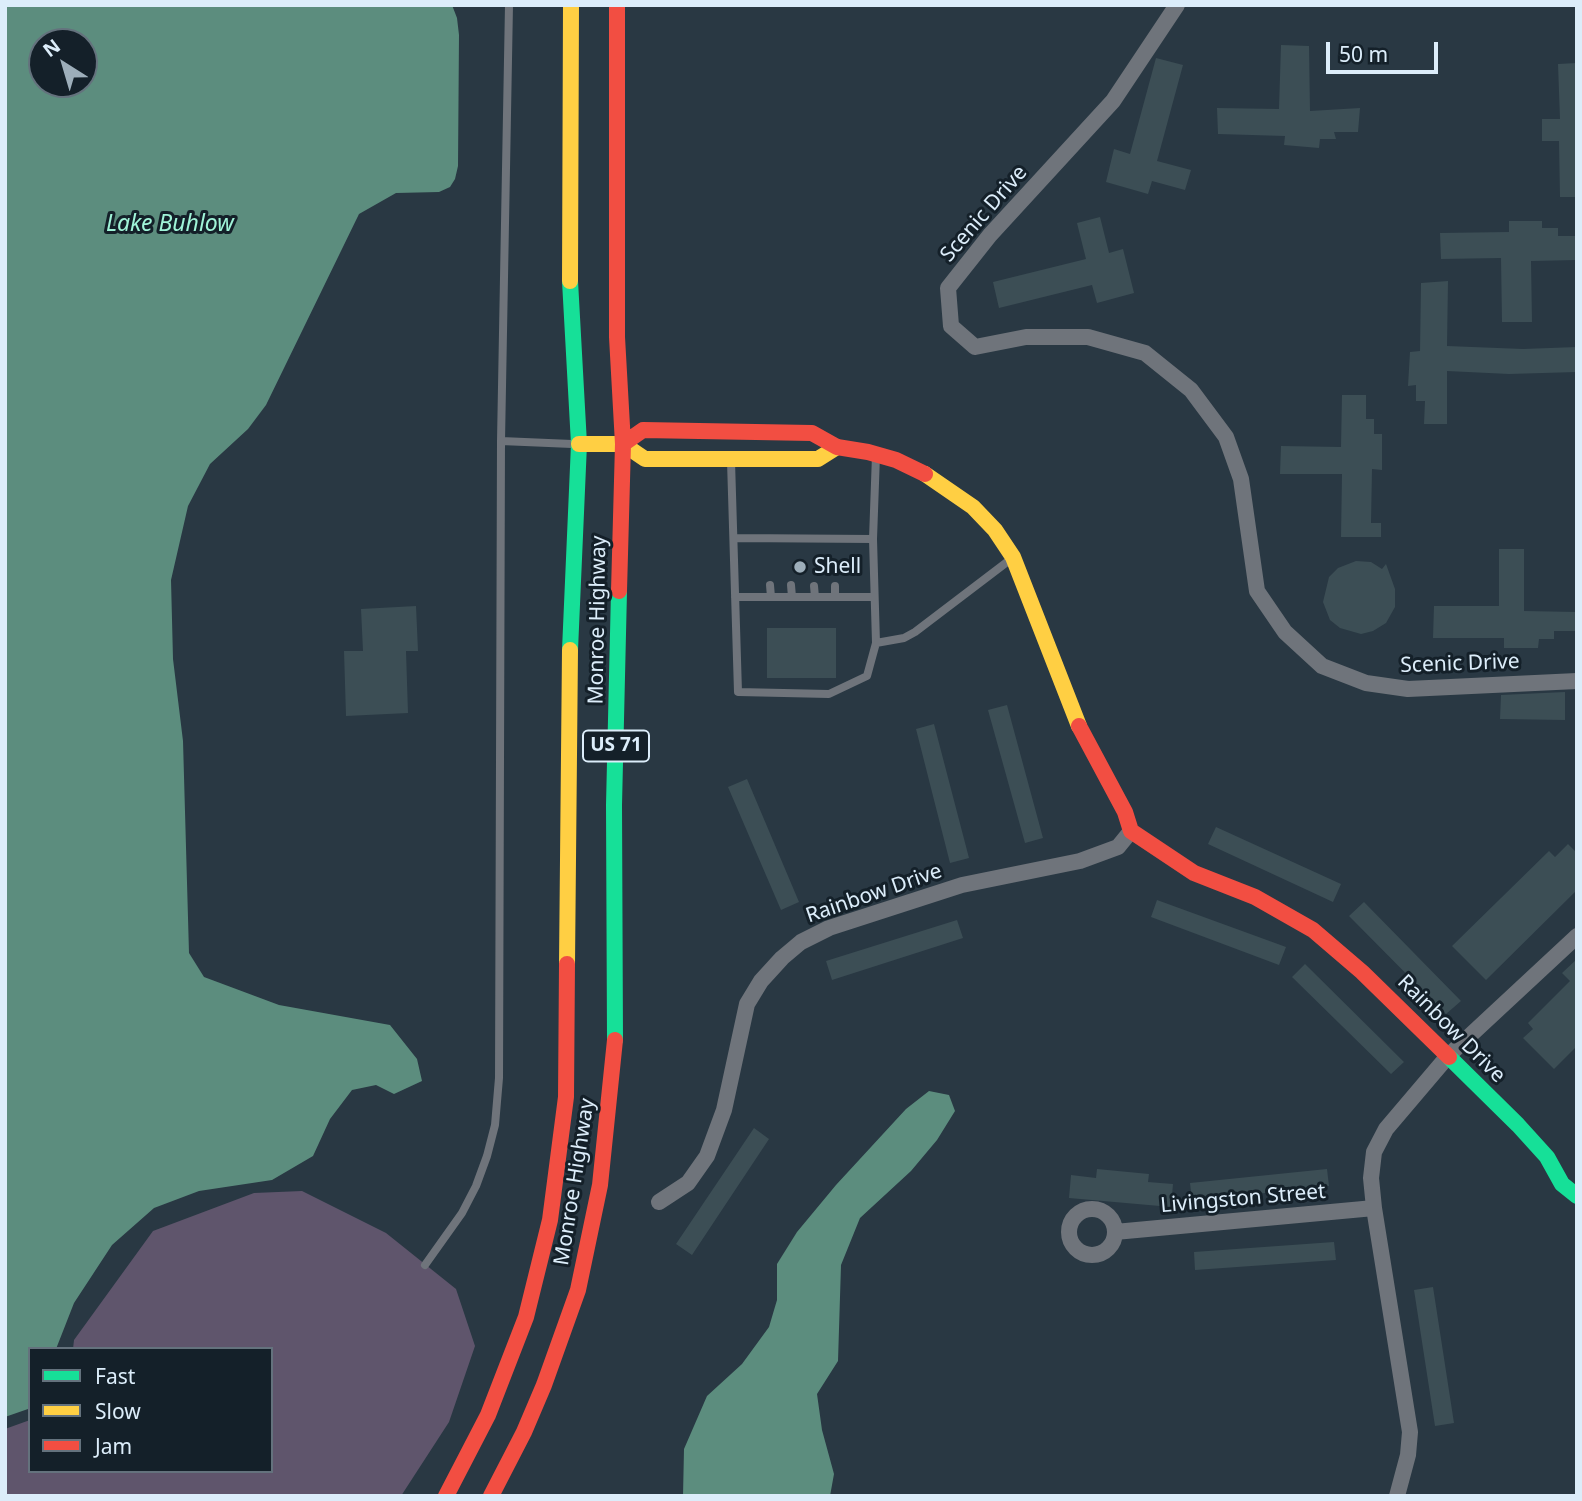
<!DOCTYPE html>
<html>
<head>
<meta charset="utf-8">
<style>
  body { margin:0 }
  #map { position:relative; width:1582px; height:1501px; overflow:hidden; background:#293843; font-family:"Noto Sans",sans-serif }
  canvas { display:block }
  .frame { position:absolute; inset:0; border:7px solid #dcedfa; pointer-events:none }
  .legend { position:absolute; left:28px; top:1347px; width:245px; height:126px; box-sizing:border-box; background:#142029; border:2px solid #64727d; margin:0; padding:9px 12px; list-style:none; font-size:21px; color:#dcedfa }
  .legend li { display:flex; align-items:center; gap:14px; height:35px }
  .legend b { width:35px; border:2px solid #64727d }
  .north { position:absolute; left:28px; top:28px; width:70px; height:70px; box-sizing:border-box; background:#142029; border:2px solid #64727d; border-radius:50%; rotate:323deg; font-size:19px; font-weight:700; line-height:28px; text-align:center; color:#dcedfa }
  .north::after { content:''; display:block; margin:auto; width:24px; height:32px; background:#9daeba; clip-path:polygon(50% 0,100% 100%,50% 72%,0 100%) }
  .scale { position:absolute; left:1326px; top:42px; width:112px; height:32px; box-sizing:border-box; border:4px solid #dcedfa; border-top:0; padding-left:9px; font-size:21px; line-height:24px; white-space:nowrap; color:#dcedfa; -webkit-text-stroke:5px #142029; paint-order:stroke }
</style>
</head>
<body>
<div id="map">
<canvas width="1582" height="1501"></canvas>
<div class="frame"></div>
<ul class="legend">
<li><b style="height:9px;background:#16e098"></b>Fast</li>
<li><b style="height:9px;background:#ffcf43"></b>Slow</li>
<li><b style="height:9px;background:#f24e42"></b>Jam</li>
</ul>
<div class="north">N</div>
<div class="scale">50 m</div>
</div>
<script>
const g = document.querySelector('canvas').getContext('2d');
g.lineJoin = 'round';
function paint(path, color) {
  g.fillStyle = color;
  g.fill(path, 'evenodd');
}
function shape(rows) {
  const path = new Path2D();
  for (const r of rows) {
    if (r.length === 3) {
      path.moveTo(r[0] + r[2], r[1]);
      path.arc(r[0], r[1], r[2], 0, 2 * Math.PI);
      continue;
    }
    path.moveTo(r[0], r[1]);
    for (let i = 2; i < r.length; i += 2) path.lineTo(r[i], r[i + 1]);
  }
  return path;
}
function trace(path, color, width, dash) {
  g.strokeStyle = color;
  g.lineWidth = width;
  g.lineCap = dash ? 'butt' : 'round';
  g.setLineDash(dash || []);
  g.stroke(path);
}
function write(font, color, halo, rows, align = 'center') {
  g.font = font + ' "Noto Sans",sans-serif';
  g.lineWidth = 6;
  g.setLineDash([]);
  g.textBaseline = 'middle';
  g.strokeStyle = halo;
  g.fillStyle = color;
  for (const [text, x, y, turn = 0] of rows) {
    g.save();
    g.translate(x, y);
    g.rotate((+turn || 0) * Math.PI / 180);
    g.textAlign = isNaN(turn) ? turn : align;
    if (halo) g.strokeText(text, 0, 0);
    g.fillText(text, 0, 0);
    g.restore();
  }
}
const green = shape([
  [302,1191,386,1233,456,1289,475,1346,449,1422,401,1496,5,1496,5,1429,30,1420,30,1471,271,1471,271,1349,73,1349,74,1340,153,1231,254,1193]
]);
const water = shape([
  [5,5,452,5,457,18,459,35,458,166,455,179,450,187,439,192,396,193,359,214,266,405,248,429,210,464,188,506,171,580,173,659,183,741,189,953,204,977,279,1005,390,1025,417,1059,422,1081,394,1094,376,1085,352,1090,330,1119,313,1156,272,1180,199,1191,154,1208,112,1245,74,1303,56,1349,30,1349,30,1405,28,1409,5,1417],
  [42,42,84,42,84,84,42,84],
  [929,1091,949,1095,955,1111,937,1140,911,1171,860,1218,841,1265,838,1361,817,1394,822,1430,834,1474,830,1496,683,1496,684,1449,707,1396,742,1364,769,1327,777,1300,777,1264,797,1232,836,1185,906,1109]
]);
const building = shape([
  [1281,45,1309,46,1310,111,1360,108,1358,132,1334,132,1336,139,1320,139,1319,148,1284,145,1285,136,1218,134,1217,108,1279,109],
  [1156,58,1183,65,1157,161,1191,170,1185,190,1152,181,1148,194,1106,182,1114,149,1130,154],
  [1577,63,1577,197,1560,197,1559,141,1542,141,1542,119,1560,119,1558,64],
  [1100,217,1109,253,1123,249,1134,293,1097,303,1092,285,999,308,993,282,1086,259,1077,223],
  [1509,221,1542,221,1542,228,1558,228,1558,236,1577,236,1577,260,1531,261,1532,322,1502,322,1501,258,1441,259,1440,233,1509,232],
  [1448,281,1447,346,1523,349,1577,347,1577,372,1509,374,1447,371,1447,424,1424,424,1425,401,1416,401,1416,385,1408,386,1410,352,1420,351,1421,283],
  [1342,395,1366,395,1366,419,1374,419,1374,434,1382,434,1382,470,1372,469,1371,523,1381,523,1381,537,1341,537,1342,474,1280,474,1281,446,1341,447],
  [1499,549,1524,549,1524,611,1577,612,1577,631,1554,631,1554,639,1539,639,1538,648,1504,648,1504,638,1433,638,1434,606,1499,606],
  [1356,561,1371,562,1382,569,1386,564,1395,589,1395,607,1386,623,1373,631,1361,634,1340,628,1330,620,1323,602,1329,577,1338,568],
  [416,606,418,651,406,651,408,713,346,716,344,651,363,651,361,609],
  [767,628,836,628,836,678,767,678],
  [1565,692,1565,720,1500,719,1501,695],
  [1007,705,1043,838,1025,843,988,710],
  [934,724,969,858,950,863,916,729],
  [747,779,799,902,781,910,728,787],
  [1216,827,1341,884,1333,902,1208,844],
  [1568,844,1577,853,1577,890,1486,980,1452,946,1549,851,1555,857],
  [1157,900,1286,947,1279,965,1151,917],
  [1364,902,1461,1001,1446,1014,1349,916],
  [957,920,963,938,832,980,826,961],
  [1577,959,1577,1046,1554,1069,1523,1038,1533,1029,1528,1023,1570,981,1562,973],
  [1305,964,1404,1062,1391,1074,1292,977],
  [754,1128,769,1139,692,1255,676,1244],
  [1097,1169,1149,1174,1148,1182,1173,1184,1171,1207,1069,1198,1071,1175,1096,1178],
  [1327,1169,1329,1186,1192,1201,1190,1183],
  [1334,1242,1336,1260,1195,1270,1194,1252],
  [1433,1287,1454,1423,1435,1426,1414,1290]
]);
const lane = shape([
  [501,441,509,5],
  [731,461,738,692,829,694,867,676,876,643,873,539,876,455],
  [735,538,873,539],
  [770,585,771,597],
  [791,585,792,597],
  [814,586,815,597],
  [835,586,835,597],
  [735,597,873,597],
  [876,643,904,638,915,632,1011,559],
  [425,1265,462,1213,476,1186,487,1156,495,1125,499,1078,501,441,572,444]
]);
const street = shape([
  [1177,5,1113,101,990,235,948,288,951,326,975,347,1026,337,1088,337,1145,353,1191,390,1226,437,1241,479,1257,591,1285,632,1322,666,1366,683,1408,689,1577,681],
  [659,1202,688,1183,707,1156,724,1110,747,1004,761,981,782,958,801,942,829,928,962,885,1080,861,1118,847,1131,831],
  [1092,1232,23],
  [1115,1232,1374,1208],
  [1397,1496,1408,1455,1410,1432,1374,1208,1371,1178,1374,1152,1386,1129,1448,1056,1577,936]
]);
const fast = shape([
  [570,281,579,444,570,650],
  [615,1040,614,805,619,591],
  [1449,1057,1518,1125,1547,1157,1562,1184,1577,1196]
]);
const slow = shape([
  [570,281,571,5],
  [579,444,623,444,645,459,818,459,837,447],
  [925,474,973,507,995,530,1013,557,1079,726],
  [567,964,570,650]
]);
const jam = shape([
  [617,5,617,337,623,444,619,591],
  [623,444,643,430,812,433,837,447,868,452,896,460,925,474],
  [1079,726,1125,812,1131,831,1194,873,1255,897,1313,930,1362,972,1449,1057],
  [446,1496,488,1415,526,1317,550,1220,566,1097,567,964],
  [491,1496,524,1432,544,1385,578,1290,600,1185,615,1040]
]);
const markers = [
  [800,567,7,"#9daeba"]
];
const shields = [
  [616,746,66]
];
const shieldNames = [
  ["US 71",616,746]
];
const streetNames = [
  ["Scenic Drive",984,214,-49],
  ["Monroe Highway",598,620,-89],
  ["Scenic Drive",1460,664,-2],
  ["Rainbow Drive",874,894,-19],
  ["Rainbow Drive",1451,1029,45],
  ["Monroe Highway",575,1182,-81],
  ["Livingston Street",1243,1199,-5]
];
const poiNames = [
  ["Shell",814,567]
];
const waterNames = [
  ["Lake Buhlow",170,224]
];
paint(green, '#5f556c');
paint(water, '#5c8d7e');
paint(building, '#3c4e55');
trace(lane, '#6f747b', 8);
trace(street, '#6f747b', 16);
trace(fast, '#16e098', 16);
trace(slow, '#ffcf43', 16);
trace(jam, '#f24e42', 16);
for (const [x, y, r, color] of markers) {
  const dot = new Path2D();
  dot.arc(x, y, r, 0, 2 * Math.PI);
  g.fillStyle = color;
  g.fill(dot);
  trace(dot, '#142029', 2.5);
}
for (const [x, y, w] of shields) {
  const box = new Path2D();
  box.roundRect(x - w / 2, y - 15.5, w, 31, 5);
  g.fillStyle = '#142029';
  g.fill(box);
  trace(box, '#dcedfa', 2);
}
write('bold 19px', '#dcedfa', null, shieldNames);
write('21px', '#dcedfa', '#142029', streetNames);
write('21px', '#dcedfa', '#142029', poiNames, 'left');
write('italic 23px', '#a0f4d8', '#142029', waterNames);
</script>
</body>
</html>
